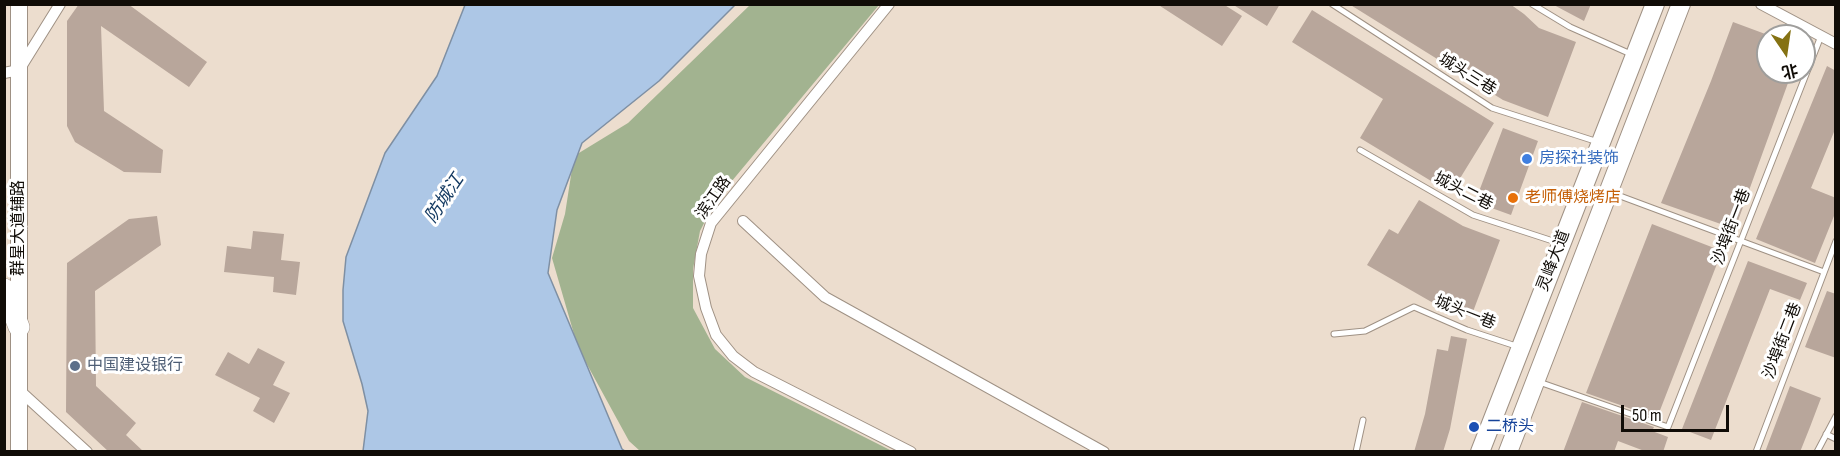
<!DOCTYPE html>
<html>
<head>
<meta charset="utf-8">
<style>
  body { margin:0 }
  #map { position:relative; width:1840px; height:456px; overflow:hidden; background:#ecddce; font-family:"Sofia Sans Condensed","Noto Sans SC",sans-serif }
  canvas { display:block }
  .frame { position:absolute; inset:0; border:6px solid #100c07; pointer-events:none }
  .north { position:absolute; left:1756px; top:24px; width:60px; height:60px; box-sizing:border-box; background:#fff; border:2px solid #9f9e9c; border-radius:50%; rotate:167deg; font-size:16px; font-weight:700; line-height:24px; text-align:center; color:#100c07 }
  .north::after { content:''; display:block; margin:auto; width:21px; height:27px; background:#857213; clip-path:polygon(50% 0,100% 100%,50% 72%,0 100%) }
  .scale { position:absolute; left:1621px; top:405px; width:108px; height:27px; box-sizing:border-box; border:3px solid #100c07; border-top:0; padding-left:8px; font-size:18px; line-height:21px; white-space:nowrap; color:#100c07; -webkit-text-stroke:4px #fff; paint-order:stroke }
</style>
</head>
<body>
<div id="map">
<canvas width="1840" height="456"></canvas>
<div class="frame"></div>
<div class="north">北</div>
<div class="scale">50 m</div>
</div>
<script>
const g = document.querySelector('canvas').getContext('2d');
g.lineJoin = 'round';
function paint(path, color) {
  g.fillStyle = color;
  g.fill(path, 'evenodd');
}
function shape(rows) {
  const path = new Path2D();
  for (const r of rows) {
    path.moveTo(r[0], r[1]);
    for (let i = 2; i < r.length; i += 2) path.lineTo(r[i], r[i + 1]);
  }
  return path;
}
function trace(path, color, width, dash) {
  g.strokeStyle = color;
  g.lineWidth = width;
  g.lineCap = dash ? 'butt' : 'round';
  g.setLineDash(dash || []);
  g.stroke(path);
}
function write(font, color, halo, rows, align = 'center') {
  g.font = font + ' "Sofia Sans Condensed","Noto Sans SC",sans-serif';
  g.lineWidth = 6;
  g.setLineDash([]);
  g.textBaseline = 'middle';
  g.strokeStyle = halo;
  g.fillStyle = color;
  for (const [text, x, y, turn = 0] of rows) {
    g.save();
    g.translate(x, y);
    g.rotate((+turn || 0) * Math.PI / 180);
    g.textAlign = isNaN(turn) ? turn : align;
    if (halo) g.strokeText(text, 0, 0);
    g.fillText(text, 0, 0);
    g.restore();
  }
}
const forest = shape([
  [750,5,879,5,716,200,700,231,693,269,693,308,715,349,745,377,892,451,640,451,629,441,578,348,552,258,565,214,574,156,628,123]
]);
const water = shape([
  [465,5,735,5,659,81,582,143,557,210,548,273,622,449,625,451,363,451,368,411,362,384,343,321,343,290,346,257,385,153,437,76,465,5]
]);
const building = shape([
  [79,4,128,4,207,62,189,87,101,26,104,111,163,150,161,173,124,172,75,142,67,126,67,21],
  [1157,4,1223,4,1242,16,1222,46],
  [1232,4,1280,4,1267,26],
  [1349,4,1510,4,1524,14,1539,28,1576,42,1548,117,1503,100],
  [1552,4,1591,4,1584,21],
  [1312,10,1494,123,1451,193,1360,138,1383,99,1292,42],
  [1733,22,1768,35,1768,72,1792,72,1735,229,1661,203,1711,81],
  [1827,66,1836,71,1836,127,1811,188,1836,198,1836,211,1815,263,1756,239],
  [1503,128,1538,141,1511,215,1475,202],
  [1419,200,1463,226,1500,240,1471,317,1435,304,1367,265,1389,229,1398,234],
  [157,216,161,245,95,291,96,386,136,423,126,435,144,452,109,452,66,412,67,263,129,219],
  [1652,224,1722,251,1657,418,1586,393],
  [253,231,284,234,281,260,300,262,296,295,273,292,274,277,224,272,227,246,251,249],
  [1748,261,1807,283,1800,300,1770,289,1711,440,1682,429],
  [1827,291,1836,294,1836,358,1805,347],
  [1451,336,1467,339,1450,429,1443,452,1414,452,1425,414,1437,349,1448,351],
  [258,348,285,362,273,385,290,393,274,423,253,411,260,398,215,375,228,352,249,364],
  [1790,386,1821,398,1810,427,1800,452,1765,452],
  [1582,402,1654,427,1652,431,1668,437,1663,452,1647,452,1618,441,1614,452,1563,452]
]);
const lane = shape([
  [1332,4,1492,108,1598,142],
  [1532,4,1570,27,1633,55],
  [1360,150,1473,215,1559,243],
  [1612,193,1824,272],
  [1334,334,1365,331,1414,307,1467,330,1519,347],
  [1539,382,1668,427,1821,36],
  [1826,434,1836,439],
  [1356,452,1363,420],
  [1756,452,1836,241],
  [1817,452,1836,416]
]);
const street = shape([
  [889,4,711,223,701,254,699,276,706,308,716,335,733,356,754,372,911,452],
  [1761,4,1836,44],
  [4,73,19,70,60,4],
  [743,221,825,297,1104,452],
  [19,390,87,452]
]);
const secondary = shape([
  [19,452,19,4]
]);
const primary = shape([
  [1480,452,1655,4],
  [1508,452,1681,4]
]);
const highway = shape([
  [4,289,19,327]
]);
const markers = [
  [1527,159,6,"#3f7fe0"],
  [1513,198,6,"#e8710a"],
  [75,366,6,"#5c6f8a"],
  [1474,427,6,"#1a4fb4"]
];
const streetNames = [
  ["城头三巷",1467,75,32],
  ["城头二巷",1463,192,27],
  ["滨江路",714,198,-55],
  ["沙埠街一巷",1732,227,-69],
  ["群星大道辅路",19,228,-90],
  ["灵峰大道",1554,261,-69],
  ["城头一巷",1465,313,22],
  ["沙埠街二巷",1783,341,-69]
];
const shopNames = [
  ["房探社装饰",1539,159]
];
const foodNames = [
  ["老师傅烧烤店",1525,198]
];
const serviceNames = [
  ["中国建设银行",87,366]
];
const transitNames = [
  ["二桥头",1486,427]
];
const waterNames = [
  ["防城江",445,199,-56]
];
paint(forest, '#a2b390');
paint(water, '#adc7e6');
trace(water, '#7e8fa3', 1.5);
paint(building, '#b8a69b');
trace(lane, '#9f9184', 7);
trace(street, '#9f9184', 12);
trace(secondary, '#9f9184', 18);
trace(primary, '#9f9184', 20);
trace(highway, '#9f9184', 22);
trace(lane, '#fff', 5);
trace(street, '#fff', 10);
trace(secondary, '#fff', 16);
trace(primary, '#fff', 18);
trace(highway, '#fff', 21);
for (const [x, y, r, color] of markers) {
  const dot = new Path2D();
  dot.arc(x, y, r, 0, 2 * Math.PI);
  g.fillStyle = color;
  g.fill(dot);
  trace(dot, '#fff', 2);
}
write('16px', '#100c07', '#fff', streetNames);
write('16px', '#366cbe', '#fff', shopNames, 'left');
write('16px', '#c56008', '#fff', foodNames, 'left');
write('16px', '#4e5e75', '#fff', serviceNames, 'left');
write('16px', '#164399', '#fff', transitNames, 'left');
write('italic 18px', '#143a62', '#fff', waterNames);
</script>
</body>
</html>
